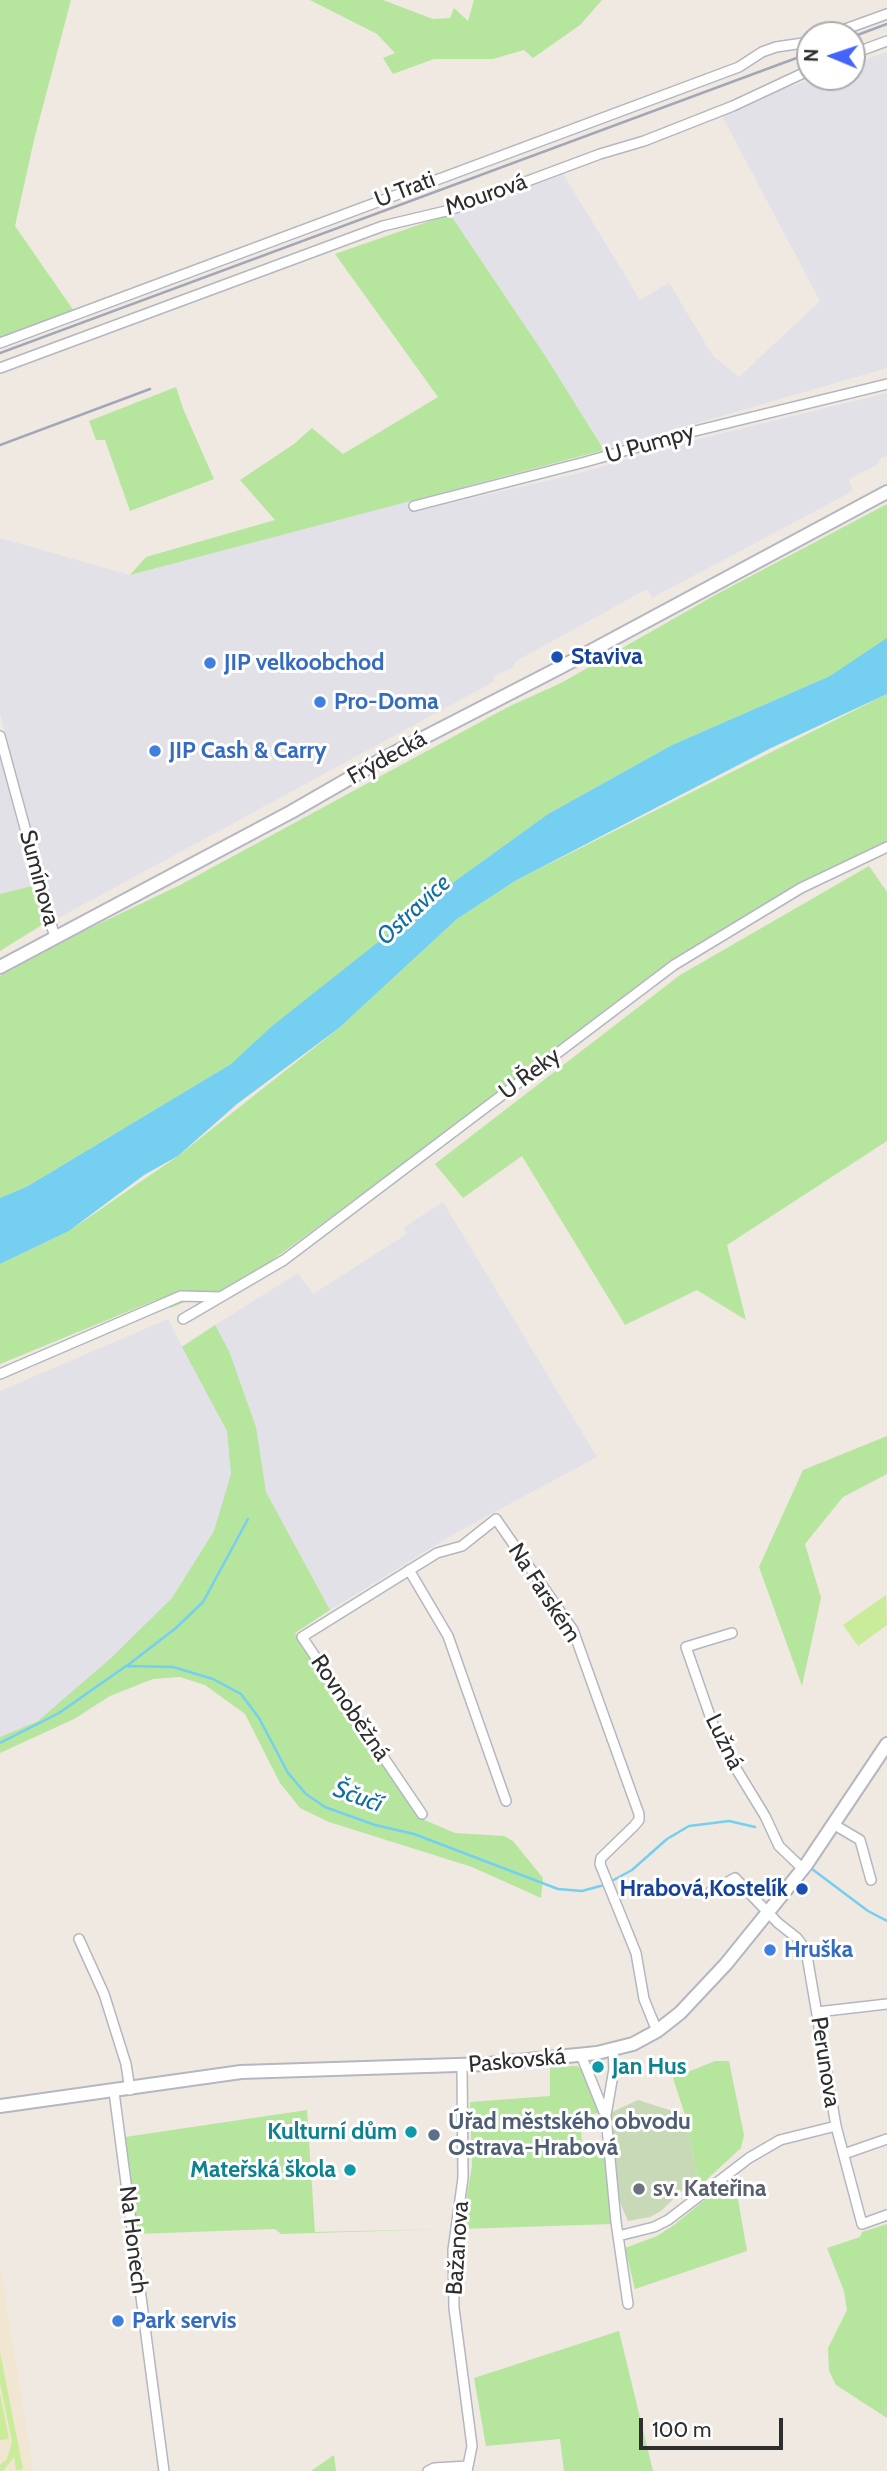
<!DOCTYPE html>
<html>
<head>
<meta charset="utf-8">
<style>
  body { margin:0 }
  #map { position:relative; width:887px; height:2471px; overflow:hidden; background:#efe9e1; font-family:Cabin,sans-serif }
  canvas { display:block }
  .north { position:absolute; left:796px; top:21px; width:70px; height:70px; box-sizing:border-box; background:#fff; border:2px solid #ababab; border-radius:50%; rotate:272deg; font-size:19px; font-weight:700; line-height:28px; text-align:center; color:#2e2e2e }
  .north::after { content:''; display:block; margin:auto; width:24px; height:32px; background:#4264fb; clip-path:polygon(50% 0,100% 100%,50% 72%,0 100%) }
  .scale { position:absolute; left:639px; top:2418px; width:144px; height:32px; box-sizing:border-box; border:4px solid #2e2e2e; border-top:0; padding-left:9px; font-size:21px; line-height:24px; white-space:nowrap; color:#2e2e2e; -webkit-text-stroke:5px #fff; paint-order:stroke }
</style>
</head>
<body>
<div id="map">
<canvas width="887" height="2471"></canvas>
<div class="north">N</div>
<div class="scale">100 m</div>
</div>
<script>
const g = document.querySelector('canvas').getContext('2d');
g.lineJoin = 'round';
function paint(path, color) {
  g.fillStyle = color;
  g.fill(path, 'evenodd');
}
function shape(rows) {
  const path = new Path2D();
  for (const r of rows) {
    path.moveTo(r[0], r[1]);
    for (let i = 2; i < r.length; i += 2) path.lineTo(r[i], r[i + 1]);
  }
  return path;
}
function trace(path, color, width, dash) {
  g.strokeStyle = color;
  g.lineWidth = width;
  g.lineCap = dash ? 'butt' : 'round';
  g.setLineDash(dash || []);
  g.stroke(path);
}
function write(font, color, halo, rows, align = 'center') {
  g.font = font + ' Cabin,sans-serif';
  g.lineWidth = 6;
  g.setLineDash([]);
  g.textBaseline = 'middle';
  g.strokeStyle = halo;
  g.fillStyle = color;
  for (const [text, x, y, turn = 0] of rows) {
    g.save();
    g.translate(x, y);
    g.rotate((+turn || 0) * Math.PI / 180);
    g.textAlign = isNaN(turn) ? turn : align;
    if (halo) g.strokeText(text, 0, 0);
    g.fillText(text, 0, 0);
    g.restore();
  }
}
const industrial = shape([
  [887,52,887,368,604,450,546,357,450,214,562,172,640,300,669,283,713,356,739,377,820,301,722,116,760,96,819,77,852,77,852,64],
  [887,393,887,456,881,458,875,466,849,479,853,491,652,598,647,589,516,661,512,668,493,677,495,681,55,920,0,714,0,538,130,575,409,501,414,512,579,473,699,439],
  [0,754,36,885,0,894],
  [443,1202,597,1457,452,1535,330,1610,266,1493,227,1570,68,1708,0,1737,0,1391,168,1319,182,1346,298,1273,313,1294,407,1234,403,1228]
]);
const education = shape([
  [0,2264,33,2470,29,2471,0,2471]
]);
const green = shape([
  [0,0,71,0,34,140,15,226,74,311,0,338],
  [310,0,383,0,433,19,450,18,454,8,468,21,474,0,602,0,580,25,533,58,524,50,493,59,434,59,393,74,383,58,395,53,377,34],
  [450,214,546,357,604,450,130,575,146,557,275,520,240,480,294,444,312,428,343,454,438,397,335,254],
  [176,387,184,411,214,479,130,511,105,440,96,440,89,421],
  [887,504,887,640,830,676,672,745,548,814,455,881,341,972,231,1064,28,1186,0,1198,0,976,84,931,180,885,508,707,561,683,717,594],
  [887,694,887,846,801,888,674,965,222,1297,209,1291,171,1308,156,1300,0,1364,0,1264,69,1231,178,1156,339,1028,457,919,515,881],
  [869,866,887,892,887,1141,727,1245,746,1320,697,1290,625,1325,522,1156,463,1198,435,1164,680,975],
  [36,885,45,923,0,951,0,894],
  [215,1325,229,1351,256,1427,266,1492,330,1610,295,1633,422,1819,455,1833,504,1836,513,1841,543,1878,541,1898,472,1867,329,1822,300,1808,280,1783,245,1714,205,1685,180,1677,153,1679,110,1696,74,1719,0,1753,0,1737,38,1721,111,1658,172,1598,214,1531,231,1474,227,1431,182,1347],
  [887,1436,887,1474,843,1497,805,1544,821,1598,802,1686,759,1567,803,1470],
  [715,2061,729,2061,744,2135,741,2148,703,2183,697,2176,685,2115,673,2078],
  [577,2066,584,2072,600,2113,580,2116,582,2146,605,2144,613,2224,461,2229,472,2166,470,2102,550,2096,550,2067],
  [307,2110,315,2232,447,2229,281,2234,275,2229,135,2234,125,2137],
  [734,2176,747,2251,635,2289,625,2248,657,2236,674,2225],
  [887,2224,887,2418,836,2385,829,2371,828,2348,847,2310,844,2291,827,2248,860,2237,862,2232],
  [619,2331,653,2471,564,2471,560,2439,486,2446,474,2378],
  [334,2455,336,2471,311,2471]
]);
const cemetery = shape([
  [638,2100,685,2115,697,2176,661,2211,650,2217,628,2221,618,2198,610,2113]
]);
const pitch = shape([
  [886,1595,887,1625,858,1646,843,1625],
  [0,2352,23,2469,16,2470,14,2457,4,2470,0,2471,0,2465,7,2459,12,2442,0,2383],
  [0,2393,9,2439,0,2440]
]);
const water = shape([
  [887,638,887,694,771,748,515,881,457,919,339,1028,237,1104,178,1156,144,1175,69,1231,0,1264,0,1198,28,1186,231,1064,271,1027,455,881,548,814,672,745,830,676]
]);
const stream = shape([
  [128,1665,176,1628,203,1602,248,1519],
  [0,1743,59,1713,126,1666,173,1667,213,1679,241,1694,259,1718,288,1773,306,1794,325,1807,375,1825,414,1834,558,1889,582,1891,604,1885],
  [812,1869,868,1911,887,1921],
  [610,1882,632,1870,667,1839,689,1826,729,1821,755,1827]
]);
const street = shape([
  [829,35,887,14],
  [852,54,887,41],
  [0,343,739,67,762,52,776,47,810,42],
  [0,368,383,226,450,210,600,154,644,141,733,106,810,70],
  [414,506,585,462,691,432,887,384],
  [0,736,55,938],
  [183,1319,284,1260,674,965,801,888,887,847],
  [0,1374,181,1296,220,1297],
  [409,1570,448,1636,506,1801],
  [732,1633,686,1647,718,1739,765,1816,779,1846,803,1869],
  [422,1814,302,1637,437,1553,462,1546,496,1519,573,1630,639,1814,639,1820,634,1826,601,1858,600,1864,636,1953,644,1999,657,2031],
  [833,1824,860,1840,871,1880],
  [711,1891,735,1878,778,1923,797,1938,806,1950,836,2126,862,2224,887,2215],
  [79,1939,104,1994,126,2064,130,2090],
  [817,2012,887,2004],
  [581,2055,606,2117,616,2222,628,2304],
  [462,2066,463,2178,453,2250,454,2308,472,2446,467,2471],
  [114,2092,164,2471],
  [606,2115,614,2069,613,2050],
  [844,2154,887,2139],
  [618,2236,654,2227,668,2220,749,2158,780,2140,836,2126],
  [428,2471,434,2468,468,2466]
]);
const secondary = shape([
  [0,967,291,812,390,755,561,667,887,492],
  [0,2106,241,2072,488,2064,597,2053,633,2044,657,2031,680,2013,726,1964,806,1865,887,1744]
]);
const rail = shape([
  [852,37,887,24],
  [0,353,810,53],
  [0,445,150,389]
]);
const markers = [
  [557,657,7,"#1a4fb4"],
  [210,663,7,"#3f7fe0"],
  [320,702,7,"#3f7fe0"],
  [155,751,7,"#3f7fe0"],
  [802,1889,7,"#1a4fb4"],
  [770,1950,7,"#3f7fe0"],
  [598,2067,7,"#0f9aa8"],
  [411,2132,7,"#0f9aa8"],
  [434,2135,7,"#5c6f8a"],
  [350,2170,7,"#0f9aa8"],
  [639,2189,7,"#6b7280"],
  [118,2321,7,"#3f7fe0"]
];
const streetNames = [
  ["U Trati",405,190,-21],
  ["Mourová",486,195,-19],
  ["U Pumpy",650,444,-16],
  ["Frýdecká",387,758,-29],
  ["Sumínova",39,878,75],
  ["U Řeky",530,1074,-37],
  ["Na Farském",544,1593,57],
  ["Rovnoběžná",350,1708,56],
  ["Lužná",724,1742,64],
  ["Paskovská",517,2061,-5],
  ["Perunova",825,2062,81],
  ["Na Honech",133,2240,83],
  ["Bažanova",458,2248,-86]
];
const transitNames = [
  ["Staviva",571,657],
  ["Hrabová,Kostelík",788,1889,"right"]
];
const shopNames = [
  ["JIP velkoobchod",224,663],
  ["Pro-Doma",334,702],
  ["JIP Cash & Carry",169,751],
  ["Hruška",784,1950],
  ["Park servis",132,2321]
];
const cultureNames = [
  ["Jan Hus",612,2067,"left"],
  ["Kulturní dům",397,2132],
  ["Mateřská škola",336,2170]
];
const serviceNames = [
  ["Úřad městského obvodu",448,2122],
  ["Ostrava-Hrabová",448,2148]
];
const worshipNames = [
  ["sv. Kateřina",653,2189]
];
const waterNames = [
  ["Ostravice",414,910,-43],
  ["Ščučí",358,1797,20]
];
paint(industrial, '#e3e1e8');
paint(education, '#f0e6d1');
paint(green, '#b6e59e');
paint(cemetery, '#c8d9b8');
paint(pitch, '#c9ec9a');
paint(water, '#75cff0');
trace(stream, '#75cff0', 2.5);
trace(street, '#b4b7c1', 12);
trace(secondary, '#b4b7c1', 16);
trace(street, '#fff', 9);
trace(secondary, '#fff', 12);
trace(rail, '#a3a6b8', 2.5);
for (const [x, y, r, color] of markers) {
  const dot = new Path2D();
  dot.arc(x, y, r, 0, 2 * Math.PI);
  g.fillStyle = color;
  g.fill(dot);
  trace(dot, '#fff', 2.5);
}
write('23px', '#2e2e2e', '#fff', streetNames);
write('bold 23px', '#164399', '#fff', transitNames, 'left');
write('bold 23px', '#366cbe', '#fff', shopNames, 'left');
write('bold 23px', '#0d838f', '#fff', cultureNames, 'right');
write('bold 23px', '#4e5e75', '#fff', serviceNames, 'left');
write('bold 23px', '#5b616d', '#fff', worshipNames, 'left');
write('italic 24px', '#0d6fa3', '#fff', waterNames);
</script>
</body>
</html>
